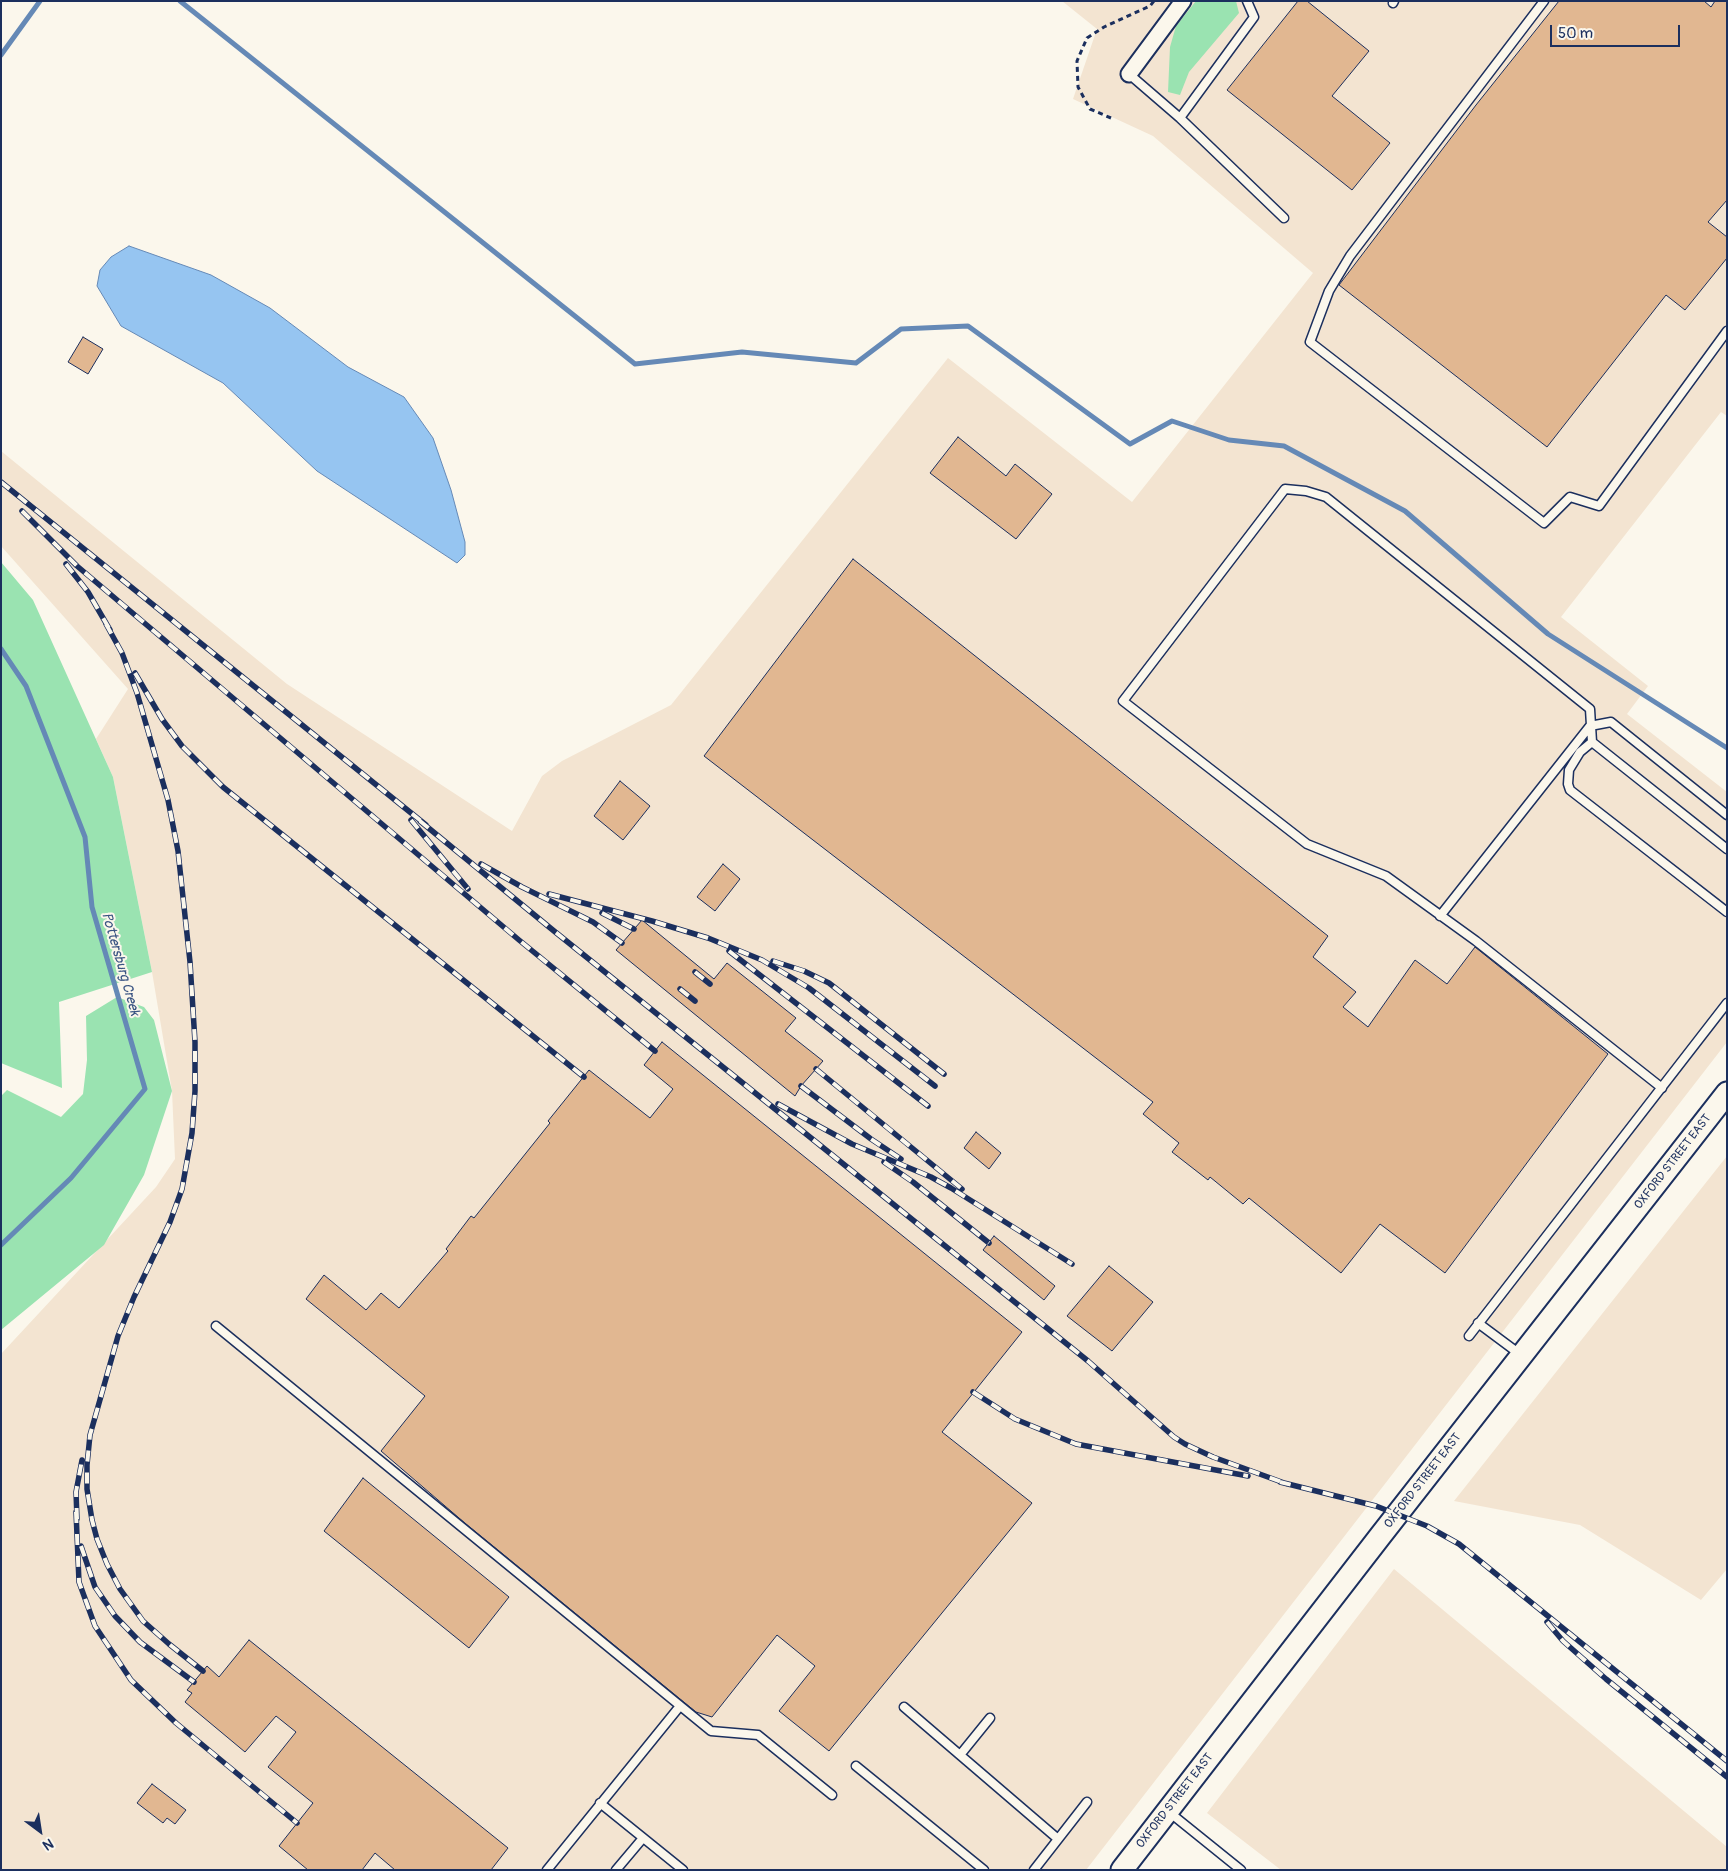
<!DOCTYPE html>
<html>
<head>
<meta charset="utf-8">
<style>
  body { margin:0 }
  #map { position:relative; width:1728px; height:1871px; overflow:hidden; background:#fbf7ec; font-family:Pangolin,sans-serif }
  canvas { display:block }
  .frame { position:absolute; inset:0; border:2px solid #1b2f5e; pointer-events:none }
  .north { position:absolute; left:15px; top:1806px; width:50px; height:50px; -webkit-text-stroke:4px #fbf7ec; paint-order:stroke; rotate:149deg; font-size:14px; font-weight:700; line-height:20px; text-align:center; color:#1b2f5e }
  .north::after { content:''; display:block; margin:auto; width:18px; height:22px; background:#1b2f5e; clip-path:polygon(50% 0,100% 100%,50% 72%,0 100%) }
  .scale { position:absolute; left:1550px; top:25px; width:130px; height:22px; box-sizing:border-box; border:2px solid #1b2f5e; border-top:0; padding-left:6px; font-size:15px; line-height:18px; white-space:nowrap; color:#1b2f5e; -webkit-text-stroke:4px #fbf7ec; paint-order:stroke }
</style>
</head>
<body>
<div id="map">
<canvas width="1728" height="1871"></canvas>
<div class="frame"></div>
<div class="north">N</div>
<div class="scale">50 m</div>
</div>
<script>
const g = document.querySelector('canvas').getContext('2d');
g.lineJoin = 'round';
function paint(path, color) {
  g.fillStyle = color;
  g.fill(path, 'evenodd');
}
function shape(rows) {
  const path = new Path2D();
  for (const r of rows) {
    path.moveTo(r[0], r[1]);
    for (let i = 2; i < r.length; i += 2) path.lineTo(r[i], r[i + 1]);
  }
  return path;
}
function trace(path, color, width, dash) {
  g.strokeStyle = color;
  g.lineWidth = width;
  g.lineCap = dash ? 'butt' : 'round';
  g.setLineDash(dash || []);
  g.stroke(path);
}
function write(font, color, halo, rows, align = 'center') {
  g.font = font + ' Pangolin,sans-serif';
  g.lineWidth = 4;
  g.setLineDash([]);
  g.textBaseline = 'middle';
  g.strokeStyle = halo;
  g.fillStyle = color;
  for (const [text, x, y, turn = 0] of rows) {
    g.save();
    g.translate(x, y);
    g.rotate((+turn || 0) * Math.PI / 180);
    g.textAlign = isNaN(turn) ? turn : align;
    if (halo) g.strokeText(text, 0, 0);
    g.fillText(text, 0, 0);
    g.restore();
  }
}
const built = shape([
  [1062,1,1727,1,1727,416,1721,412,1561,617,1648,686,1627,714,1727,792,1727,1042,1086,1870,1,1870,1,1354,156,1187,175,1159,172,1091,152,972,113,777,96,739,128,689,1,546,1,451,287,684,512,831,542,776,562,761,671,705,948,358,1132,502,1313,273,1153,136,1073,99,1097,29],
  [1727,1156,1727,1569,1701,1600,1580,1525,1454,1501],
  [1394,1569,1727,1847,1727,1870,1281,1870,1207,1813]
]);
const green = shape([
  [1196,1,1236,1,1239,13,1189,72,1180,95,1168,92,1170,47,1176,26],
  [1,562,33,600,113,777,152,972,59,1002,62,1088,1,1063],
  [117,997,144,1007,154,1020,172,1091,144,1175,104,1245,1,1330,1,1096,7,1090,61,1117,83,1094,87,1060,86,1016]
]);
const water = shape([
  [129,246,211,275,270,308,348,367,404,397,433,438,451,490,465,542,465,555,457,563,317,471,223,383,121,326,97,286,100,270,111,257,129,246]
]);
const stream = shape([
  [180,1,635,364,742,352,856,363,901,329,968,326,1130,444,1172,421,1229,440,1284,446,1405,511,1548,634,1727,748],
  [1,55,40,1],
  [1,649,26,686,85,837,92,907,145,1089,71,1178,1,1245]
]);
const building = shape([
  [1298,1,1307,1,1369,51,1332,96,1390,143,1352,190,1227,90,1298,1],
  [1559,1,1704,1,1711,7,1715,1,1727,1,1727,200,1708,222,1727,237,1727,258,1685,310,1666,295,1547,447,1339,285,1476,105,1559,1],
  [83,337,103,349,88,374,68,362,83,337],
  [958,437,1006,476,1015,464,1052,494,1016,539,930,473,958,437],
  [853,559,1328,936,1313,957,1356,992,1343,1007,1368,1027,1415,960,1447,984,1475,947,1608,1054,1445,1273,1380,1224,1341,1273,1249,1198,1243,1204,1210,1177,1208,1180,1172,1152,1179,1143,1143,1114,1153,1102,704,756,853,559],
  [620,781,650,806,623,840,594,816,620,781],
  [723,864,740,879,715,911,697,897,723,864],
  [642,920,714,979,727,963,796,1018,785,1031,823,1061,801,1086,795,1096,616,950,642,920],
  [662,1042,1022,1332,942,1432,1032,1503,829,1751,779,1711,815,1666,777,1635,712,1717,696,1712,466,1524,381,1451,425,1396,306,1299,324,1275,366,1310,381,1293,399,1308,448,1251,446,1249,471,1216,474,1218,550,1123,548,1121,589,1070,650,1118,673,1089,644,1065,662,1042],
  [976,1132,1001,1153,989,1169,964,1148,976,1132],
  [994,1236,1055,1286,1044,1300,983,1250,994,1236],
  [1109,1266,1153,1302,1112,1351,1067,1316,1109,1266],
  [363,1478,509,1597,469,1648,324,1531,363,1478],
  [249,1640,508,1848,491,1870,395,1870,375,1853,362,1870,308,1870,279,1846,313,1803,268,1767,296,1732,276,1716,245,1752,185,1702,192,1693,187,1690,207,1666,219,1677,249,1640],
  [152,1784,186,1810,175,1824,167,1818,163,1823,137,1803,152,1784]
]);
const path = shape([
  [1111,118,1090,109,1078,87,1077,61,1087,38,1104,27,1150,6,1154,1]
]);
const service = shape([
  [1544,1,1350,256,1329,291,1310,342,1544,523,1570,497,1599,506,1727,331],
  [1393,3,1394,1],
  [1129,74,1180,118,1284,218],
  [1180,118,1254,17,1247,1],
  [1592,742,1580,752,1569,770,1568,784,1570,790,1727,912],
  [1440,916,1590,726,1611,722,1727,815],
  [1662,1088,1476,941,1386,876,1307,844,1123,701,1285,489,1306,491,1326,497,1590,709,1592,742,1727,849],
  [1478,1323,1521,1355],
  [216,1326,711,1731,758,1735,832,1795],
  [1469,1336,1727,1003],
  [904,1707,1058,1839],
  [960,1755,990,1718],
  [856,1766,984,1870],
  [600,1803,683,1870],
  [1169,1812,1241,1870],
  [547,1870,680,1706],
  [616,1870,643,1838],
  [1034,1870,1087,1802]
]);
const minor = shape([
  [1129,74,1183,1]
]);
const secondary = shape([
  [1122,1870,1381,1535,1727,1093]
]);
const rail = shape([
  [1,482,426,825],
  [22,511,77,566,519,940,655,1051],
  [66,564,88,592,110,630],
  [106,624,122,653,137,693,168,800,178,851,190,962,195,1042,195,1091,192,1133,182,1189,170,1222,134,1297,118,1336,90,1435,87,1465,87,1489,92,1520,97,1539,107,1564,120,1589,143,1621,169,1644,203,1671],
  [135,673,162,719,182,746,223,787,584,1077],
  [411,820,468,889],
  [420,821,554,931,1088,1361,1174,1437,1185,1444,1213,1457,1287,1484],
  [481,864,522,887,593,922,622,943],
  [549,894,652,921,708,938,762,960,809,988,935,1086],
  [602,913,634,929],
  [729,951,928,1106],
  [773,961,804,971,829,983,944,1074],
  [695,972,710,984],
  [680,989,695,1001],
  [816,1069,962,1189],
  [801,1086,871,1139,901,1159],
  [778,1104,852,1144,931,1177,951,1188,1072,1264],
  [884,1162,913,1182,989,1243],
  [973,1392,1015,1419,1076,1444,1248,1476],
  [1280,1482,1376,1506,1427,1526,1459,1544,1727,1761],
  [76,1512,79,1582,95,1626,131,1680,176,1723,297,1823],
  [77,1519,76,1492,82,1460],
  [81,1546,95,1587,115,1616,140,1642,194,1682],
  [1547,1622,1563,1641,1606,1679,1727,1777]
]);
const streetNames = [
  ["OXFORD STREET EAST",1673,1162,-52],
  ["OXFORD STREET EAST",1423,1481,-52],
  ["OXFORD STREET EAST",1175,1801,-52]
];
const waterNames = [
  ["Pottersburg Creek",120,964,74]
];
paint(built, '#f3e4d1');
paint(green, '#9ae3b1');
paint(water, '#96c5f1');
trace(water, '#6589b6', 1);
trace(stream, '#6589b6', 5);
paint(building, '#e1b791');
trace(building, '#1b2f5e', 1);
trace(service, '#1b2f5e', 11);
trace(minor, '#1b2f5e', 19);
trace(secondary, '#1b2f5e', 25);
trace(path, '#1b2f5e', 3, [5, 4]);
trace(service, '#fbf7ec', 8);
trace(minor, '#fbf7ec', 15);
trace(secondary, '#fbf7ec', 21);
trace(rail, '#1b2f5e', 5.5);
trace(rail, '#fbf7ec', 4, [11]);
write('12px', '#1b2f5e', '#fbf7ec', streetNames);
write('italic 14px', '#3a5483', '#fbf7ec', waterNames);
</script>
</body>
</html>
